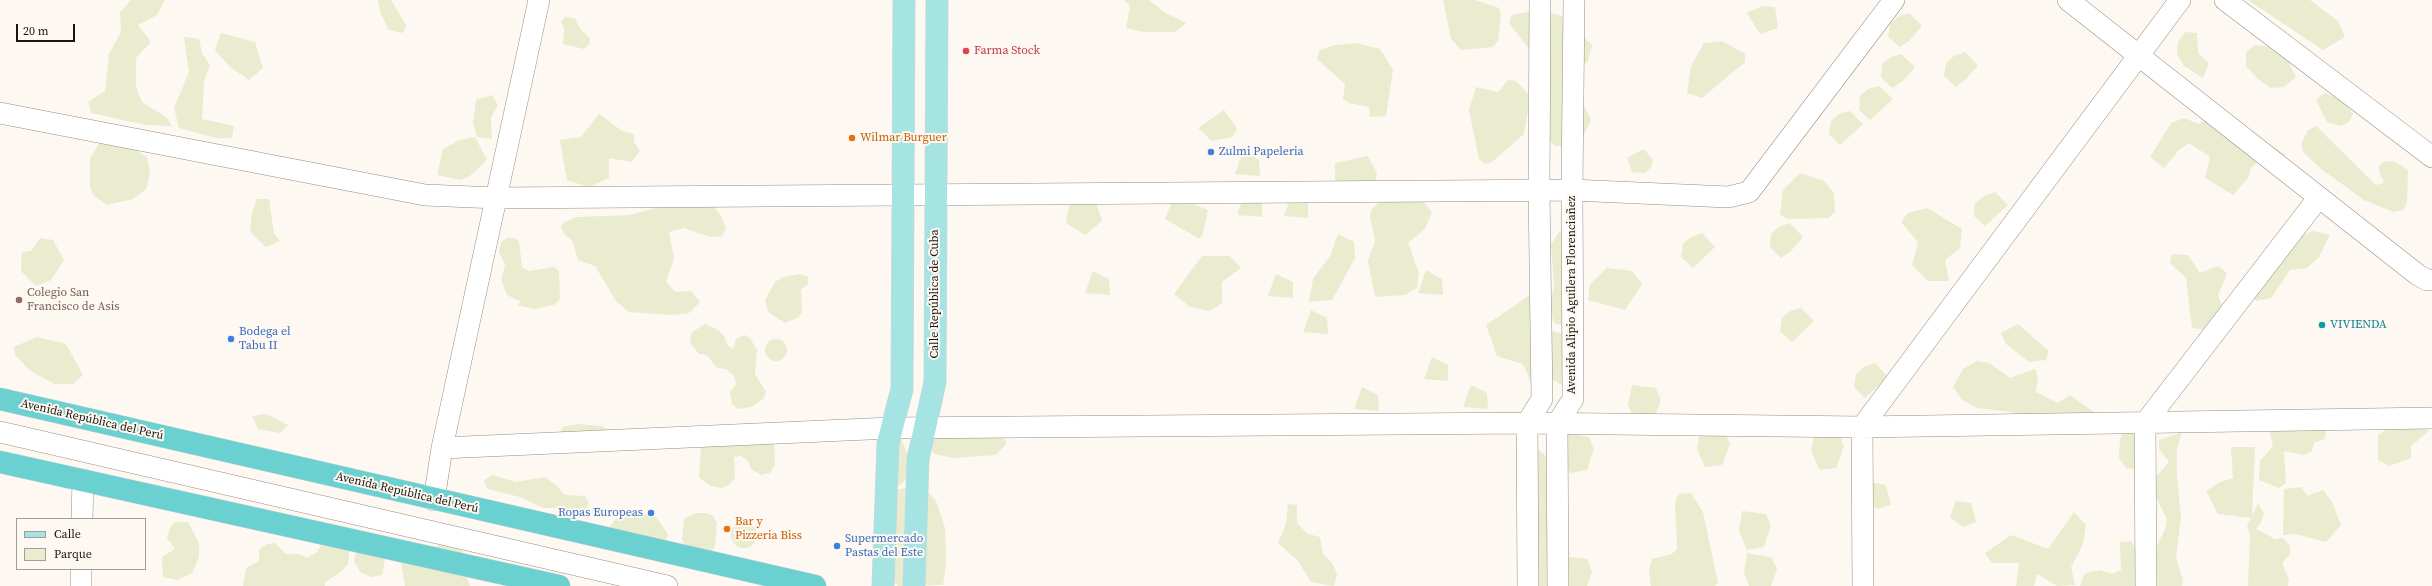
<!DOCTYPE html>
<html>
<head>
<meta charset="utf-8">
<style>
  body { margin:0 }
  #map { position:relative; width:2432px; height:586px; overflow:hidden; background:#fef8f2; font-family:"Source Serif 4",serif }
  canvas { display:block }
  .legend { position:absolute; left:16px; top:518px; width:130px; height:52px; box-sizing:border-box; background:#fef8f2; border:1px solid #a29d97; margin:0; padding:5px 7px; list-style:none; font-size:12px; color:#19140f }
  .legend li { display:flex; align-items:center; gap:8px; height:20px }
  .legend b { width:20px; border:1px solid #a29d97 }
  .scale { position:absolute; left:16px; top:24px; width:59px; height:18px; box-sizing:border-box; border:2px solid #19140f; border-top:0; padding-left:5px; font-size:12px; line-height:14px; white-space:nowrap; color:#19140f; -webkit-text-stroke:3px #fef8f2; paint-order:stroke }
</style>
</head>
<body>
<div id="map">
<canvas width="2432" height="586"></canvas>
<ul class="legend">
<li><b style="height:5px;background:#a6e3e3"></b>Calle</li>
<li><b style="height:11px;background:#e9ecce"></b>Parque</li>
</ul>
<div class="scale">20 m</div>
</div>
<script>
const g = document.querySelector('canvas').getContext('2d');
g.lineJoin = 'round';
function paint(path, color) {
  g.fillStyle = color;
  g.fill(path, 'evenodd');
}
function shape(rows) {
  const path = new Path2D();
  for (const r of rows) {
    if (r.length === 3) {
      path.moveTo(r[0] + r[2], r[1]);
      path.arc(r[0], r[1], r[2], 0, 2 * Math.PI);
      continue;
    }
    path.moveTo(r[0], r[1]);
    for (let i = 2; i < r.length; i += 2) path.lineTo(r[i], r[i + 1]);
  }
  return path;
}
function trace(path, color, width, dash) {
  g.strokeStyle = color;
  g.lineWidth = width;
  g.lineCap = dash ? 'butt' : 'round';
  g.setLineDash(dash || []);
  g.stroke(path);
}
function write(font, color, halo, rows, align = 'center') {
  g.font = font + ' "Source Serif 4",serif';
  g.lineWidth = 4;
  g.setLineDash([]);
  g.textBaseline = 'middle';
  g.strokeStyle = halo;
  g.fillStyle = color;
  for (const [text, x, y, turn = 0] of rows) {
    g.save();
    g.translate(x, y);
    g.rotate((+turn || 0) * Math.PI / 180);
    g.textAlign = isNaN(turn) ? turn : align;
    if (halo) g.strokeText(text, 0, 0);
    g.fillText(text, 0, 0);
    g.restore();
  }
}
const green = shape([
  [131,0,165,0,157,15,138,25,151,42,136,58,136,87,142,102,166,117,172,126,146,125,91,113,88,102,105,91,109,54,121,32,120,12],
  [391,0,406,25,403,33,389,30,380,12,378,0],
  [1124,0,1149,0,1164,12,1186,23,1175,32,1143,32,1126,28,1130,6],
  [1443,0,1475,0,1499,8,1501,16,1498,41,1493,47,1461,50,1451,39],
  [2248,0,2310,0,2338,21,2345,37,2323,50],
  [1762,6,1775,7,1778,28,1760,34,1747,13],
  [1537,10,1562,16,1592,45,1588,61,1570,77,1591,120,1579,145,1555,146,1544,134,1535,57,1509,23,1512,15],
  [1909,13,1922,26,1910,40,1900,47,1888,37,1890,24,1898,17],
  [565,17,575,18,580,29,590,38,590,43,584,49,563,44,564,29,561,22],
  [2185,32,2197,33,2198,53,2209,63,2203,78,2184,66,2177,54,2178,42],
  [221,33,255,42,263,68,249,80,230,67,215,50],
  [184,37,199,39,202,53,210,65,204,81,202,119,234,126,232,138,216,138,179,128,174,108,189,72],
  [1722,41,1745,54,1745,62,1702,98,1687,93,1691,66,1704,43],
  [1356,43,1380,49,1393,70,1386,116,1370,117,1369,107,1349,103,1343,99,1345,84,1317,59,1320,50,1335,45],
  [2255,45,2271,47,2287,59,2296,77,2284,87,2271,88,2257,78,2246,66,2246,52],
  [1965,52,1978,66,1966,79,1956,87,1944,76,1946,63,1954,56],
  [1901,54,1915,67,1903,81,1892,88,1881,77,1882,64,1891,57],
  [1508,80,1516,81,1528,94,1528,111,1524,134,1492,162,1485,164,1479,159,1469,110,1476,87,1498,92],
  [1879,86,1893,99,1870,120,1859,110,1860,96,1868,89],
  [2325,93,2344,101,2353,114,2348,123,2340,126,2327,122,2316,100],
  [492,95,498,105,491,118,492,139,477,137,473,123,476,100],
  [1224,110,1237,128,1233,137,1212,141,1198,128],
  [1850,111,1863,124,1840,145,1829,134,1831,121,1839,114],
  [2217,112,2285,154,2274,167,2260,159,2251,168,2248,178,2233,195,2205,178,2210,157,2189,143,2179,150,2164,168,2150,157,2171,123,2184,118,2199,124],
  [599,114,622,131,634,134,634,142,640,151,631,162,609,158,609,178,588,187,567,180,560,140,581,137],
  [2316,126,2376,185,2384,183,2378,168,2382,162,2394,161,2408,170,2407,203,2403,210,2394,212,2364,200,2321,169,2303,152,2301,144,2308,130],
  [475,137,487,160,470,176,460,180,437,175,443,149,460,140],
  [103,138,119,139,147,157,150,173,146,189,133,199,107,205,93,195,90,187,90,158],
  [1644,149,1653,160,1651,167,1645,173,1632,172,1627,158],
  [1243,151,1259,160,1260,176,1235,174],
  [1368,156,1377,173,1374,186,1335,191,1335,163],
  [1800,173,1824,181,1834,193,1835,212,1828,218,1787,219,1780,214,1783,190],
  [1245,192,1262,201,1262,217,1237,215],
  [1995,192,2008,205,1985,226,1974,216,1975,203,1984,196],
  [1411,193,1419,197,1432,212,1425,229,1408,243,1419,273,1417,288,1405,295,1375,297,1368,261,1375,241,1370,216,1372,209,1378,203],
  [1292,194,1308,202,1308,218,1284,216],
  [705,195,721,216,726,229,722,236,710,237,684,228,669,232,674,259,666,281,675,292,691,291,700,302,689,313,671,315,629,312,616,301,595,266,578,260,572,240,565,235,561,227,563,223,577,217,630,215,652,209,671,198],
  [1094,196,1102,221,1085,235,1066,223,1070,202],
  [257,199,269,199,274,234,280,241,266,247,250,232,252,213],
  [1180,199,1208,210,1203,233,1200,239,1165,219,1172,202],
  [1927,208,1962,229,1960,248,1945,260,1949,281,1928,281,1912,265,1918,242,1901,222,1908,213],
  [1790,223,1803,237,1792,250,1781,258,1770,247,1771,234,1779,227],
  [1560,231,1567,235,1575,315,1562,325,1554,323,1549,307,1554,287,1551,244],
  [2313,231,2330,235,2319,257,2307,268,2290,270,2271,298,2256,301,2253,294,2284,243],
  [1702,233,1715,247,1693,268,1681,257,1683,244,1691,237],
  [1338,234,1354,242,1355,258,1332,300,1309,302,1313,279,1330,256],
  [40,238,53,240,64,260,51,280,36,286,21,271,21,262,22,252,31,251],
  [507,238,514,238,519,241,522,267,529,271,554,267,559,271,560,299,554,305,534,309,517,305,521,302,507,295,501,280,505,265,499,252,501,242],
  [2172,254,2188,255,2200,273,2218,266,2227,273,2218,295,2225,315,2209,330,2192,328,2186,278,2170,263],
  [1202,256,1230,256,1241,268,1222,282,1222,303,1210,311,1190,307,1174,294],
  [1607,268,1632,271,1642,284,1625,310,1588,300,1590,284],
  [1426,270,1442,279,1443,295,1418,293],
  [1093,271,1109,279,1110,295,1085,293],
  [800,274,808,277,808,284,801,290,802,312,799,317,785,323,768,312,765,300,775,282,783,277],
  [1276,274,1293,282,1293,298,1268,296],
  [1533,293,1544,328,1573,337,1573,375,1560,384,1541,373,1533,387,1523,364,1497,356,1486,325],
  [1801,308,1814,321,1792,342,1780,331,1782,318,1790,311],
  [1311,310,1327,318,1328,334,1303,332],
  [705,324,718,330,724,336,728,346,733,349,736,339,745,335,750,338,757,350,755,374,766,392,763,399,751,407,738,409,732,404,730,392,736,384,734,376,726,369,717,368,707,355,699,354,691,344,690,337,692,332],
  [2018,324,2049,351,2046,360,2029,362,2006,344,2001,333],
  [37,337,66,344,83,375,73,384,55,384,30,371,15,355,14,347],
  [776,350,11],
  [1432,357,1448,365,1448,381,1424,379],
  [1977,361,1989,363,2010,378,2035,369,2038,377,2036,392,2058,403,2070,395,2104,419,2038,421,2011,412,1977,408,1962,400,1953,387,1963,369],
  [1875,363,1888,377,1865,398,1854,387,1856,374,1864,367],
  [1471,385,1487,393,1488,409,1463,407],
  [1632,385,1656,388,1661,400,1653,421,1636,424,1628,405],
  [1362,387,1378,395,1379,411,1354,409],
  [265,414,277,419,288,425,280,433,258,429,252,416],
  [2279,421,2299,432,2315,426,2326,428,2325,439,2314,443,2312,451,2303,455,2284,451,2286,483,2279,488,2259,480,2260,461,2273,446,2270,433],
  [747,423,762,425,774,441,775,464,770,473,761,475,751,469,748,461,741,456,734,457,735,478,729,485,721,488,711,486,699,478,701,446,559,434,563,427,578,424,602,426,609,431,684,431,693,426,718,428],
  [994,424,1007,443,996,455,953,458,934,454,926,439],
  [2415,424,2429,431,2411,446,2411,458,2389,466,2378,460,2378,435,2391,426],
  [1700,428,1724,431,1730,444,1722,465,1705,467,1697,449],
  [1815,431,1839,434,1844,446,1836,468,1820,470,1811,451],
  [2123,432,2140,433,2138,464,2133,469,2126,468,2119,458,2120,439],
  [2182,432,2177,449,2177,477,2181,517,2176,557,2183,580,2182,586,2149,586,2155,551,2166,527,2167,519,2152,489,2152,481,2169,462,2159,449,2159,440],
  [1565,433,1589,437,1594,449,1587,470,1570,473,1562,454],
  [901,439,910,459,912,473,901,485,884,484,880,449],
  [2231,447,2255,447,2252,516,2258,503,2264,514,2260,524,2256,529,2275,539,2283,538,2290,546,2290,554,2282,563,2289,579,2288,586,2248,586,2250,535,2247,525,2251,518,2218,514,2206,491,2220,482,2233,478],
  [1539,450,1545,455,1551,471,1551,586,1523,586,1531,452],
  [493,475,516,482,545,477,556,485,565,495,585,496,589,503,584,511,573,516,557,508,543,508,520,497,487,489,484,480],
  [1870,482,1886,485,1891,505,1877,509,1865,499],
  [924,487,936,501,945,528,946,562,943,585,898,586,891,579,888,503,899,489],
  [2301,487,2307,496,2323,490,2332,502,2341,525,2326,542,2295,534,2283,535,2284,489],
  [1691,493,1703,512,1718,583,1715,586,1651,586,1649,571,1652,559,1672,554,1677,548,1675,502,1679,494],
  [1956,501,1971,503,1976,522,1963,527,1950,517],
  [1288,504,1297,505,1297,523,1308,534,1320,537,1323,554,1332,563,1337,574,1334,586,1311,582,1298,561,1278,543,1286,524],
  [629,511,656,517,668,534,666,543,653,556,641,558,623,551,609,528,617,517],
  [1742,511,1766,514,1771,526,1764,547,1747,550,1739,531],
  [2074,512,2086,525,2083,544,2071,567,2075,585,2057,586,2037,574,2034,586,2016,586,2019,563,1992,563,1985,553,2011,535,2048,549],
  [696,513,707,513,713,516,717,523,715,546,710,555,686,550,682,539,684,519],
  [744,535,13],
  [175,522,188,522,199,543,199,557,192,573,177,580,163,577,162,557,175,549,167,538,170,527],
  [324,541,348,543,349,553,348,564,341,572,325,582,325,586,243,586,246,568,259,561,259,549,267,544,275,543,286,554,299,554,307,558,317,552],
  [2131,541,2135,548,2137,586,2080,586,2085,573,2100,570,2112,574,2121,570,2120,542],
  [443,544,463,551,464,571,470,586,405,586,401,563,408,556],
  [368,546,385,558,382,575,371,577,360,572,354,561,356,552],
  [1747,553,1771,557,1777,569,1771,586,1749,586,1744,574],
  [1563,556,1587,559,1592,572,1587,586,1563,586]
]);
const minor = shape([
  [2068,0,2418,275,2427,280,2432,280],
  [2225,0,2432,157],
  [0,113,425,195,497,198,1572,190,1728,197,1749,192,1894,0],
  [0,432,667,586],
  [442,448,891,428,1527,423,1862,427,2432,418],
  [434,500,442,448,539,0],
  [82,519,83,480],
  [81,586,81,569],
  [1528,586,1527,423,1542,399,1539,191,1540,0],
  [1558,586,1557,424,1573,399,1572,190,1574,0],
  [1863,586,1862,427,2180,0],
  [2146,586,2145,423,2319,197]
]);
const major = shape([
  [883,586,888,443,902,389,904,0],
  [914,586,918,459,935,382,937,0]
]);
const highway = shape([
  [0,399,815,586],
  [0,462,559,586]
]);
const markers = [
  [966,51,4,"#e0444e"],
  [852,138,4,"#e8710a"],
  [1211,152,4,"#3f7fe0"],
  [19,300,4,"#8d6e63"],
  [2322,325,4,"#0f9aa8"],
  [231,339,4,"#3f7fe0"],
  [651,513,4,"#3f7fe0"],
  [727,529,4,"#e8710a"],
  [837,546,4,"#3f7fe0"]
];
const healthNames = [
  ["Farma Stock",974,51]
];
const foodNames = [
  ["Wilmar Burguer",860,138],
  ["Bar y",735,522],
  ["Pizzeria Biss",735,536]
];
const shopNames = [
  ["Zulmi Papeleria",1219,152],
  ["Bodega el",239,332],
  ["Tabu II",239,346],
  ["Ropas Europeas",643,513,"right"],
  ["Supermercado",845,539],
  ["Pastas del Este",845,553]
];
const educationNames = [
  ["Colegio San",27,293],
  ["Francisco de Asis",27,307]
];
const streetNames = [
  ["Calle República de Cuba",935,294,-90],
  ["Avenida Alipio Aguilera Florenciañez",1572,295,-90],
  ["Avenida República del Perú",92,420,13],
  ["Avenida República del Perú",407,493,13]
];
const cultureNames = [
  ["VIVIENDA",2330,325]
];
paint(green, '#e9ecce');
trace(minor, '#9a8c80', 22);
trace(major, '#d6d5d4', 23);
trace(highway, '#d6d5d4', 23);
trace(minor, '#fff', 21);
trace(major, '#a6e3e3', 22);
trace(highway, '#6bd1d0', 22);
for (const [x, y, r, color] of markers) {
  const dot = new Path2D();
  dot.arc(x, y, r, 0, 2 * Math.PI);
  g.fillStyle = color;
  g.fill(dot);
  trace(dot, '#fef8f2', 1.5);
}
write('12px', '#be3a42', '#fef8f2', healthNames, 'left');
write('12px', '#c56008', '#fef8f2', foodNames, 'left');
write('12px', '#366cbe', '#fef8f2', shopNames, 'left');
write('12px', '#785e54', '#fef8f2', educationNames, 'left');
write('12px', '#19140f', '#fef8f2', streetNames);
write('12px', '#0d838f', '#fef8f2', cultureNames, 'left');
</script>
</body>
</html>
